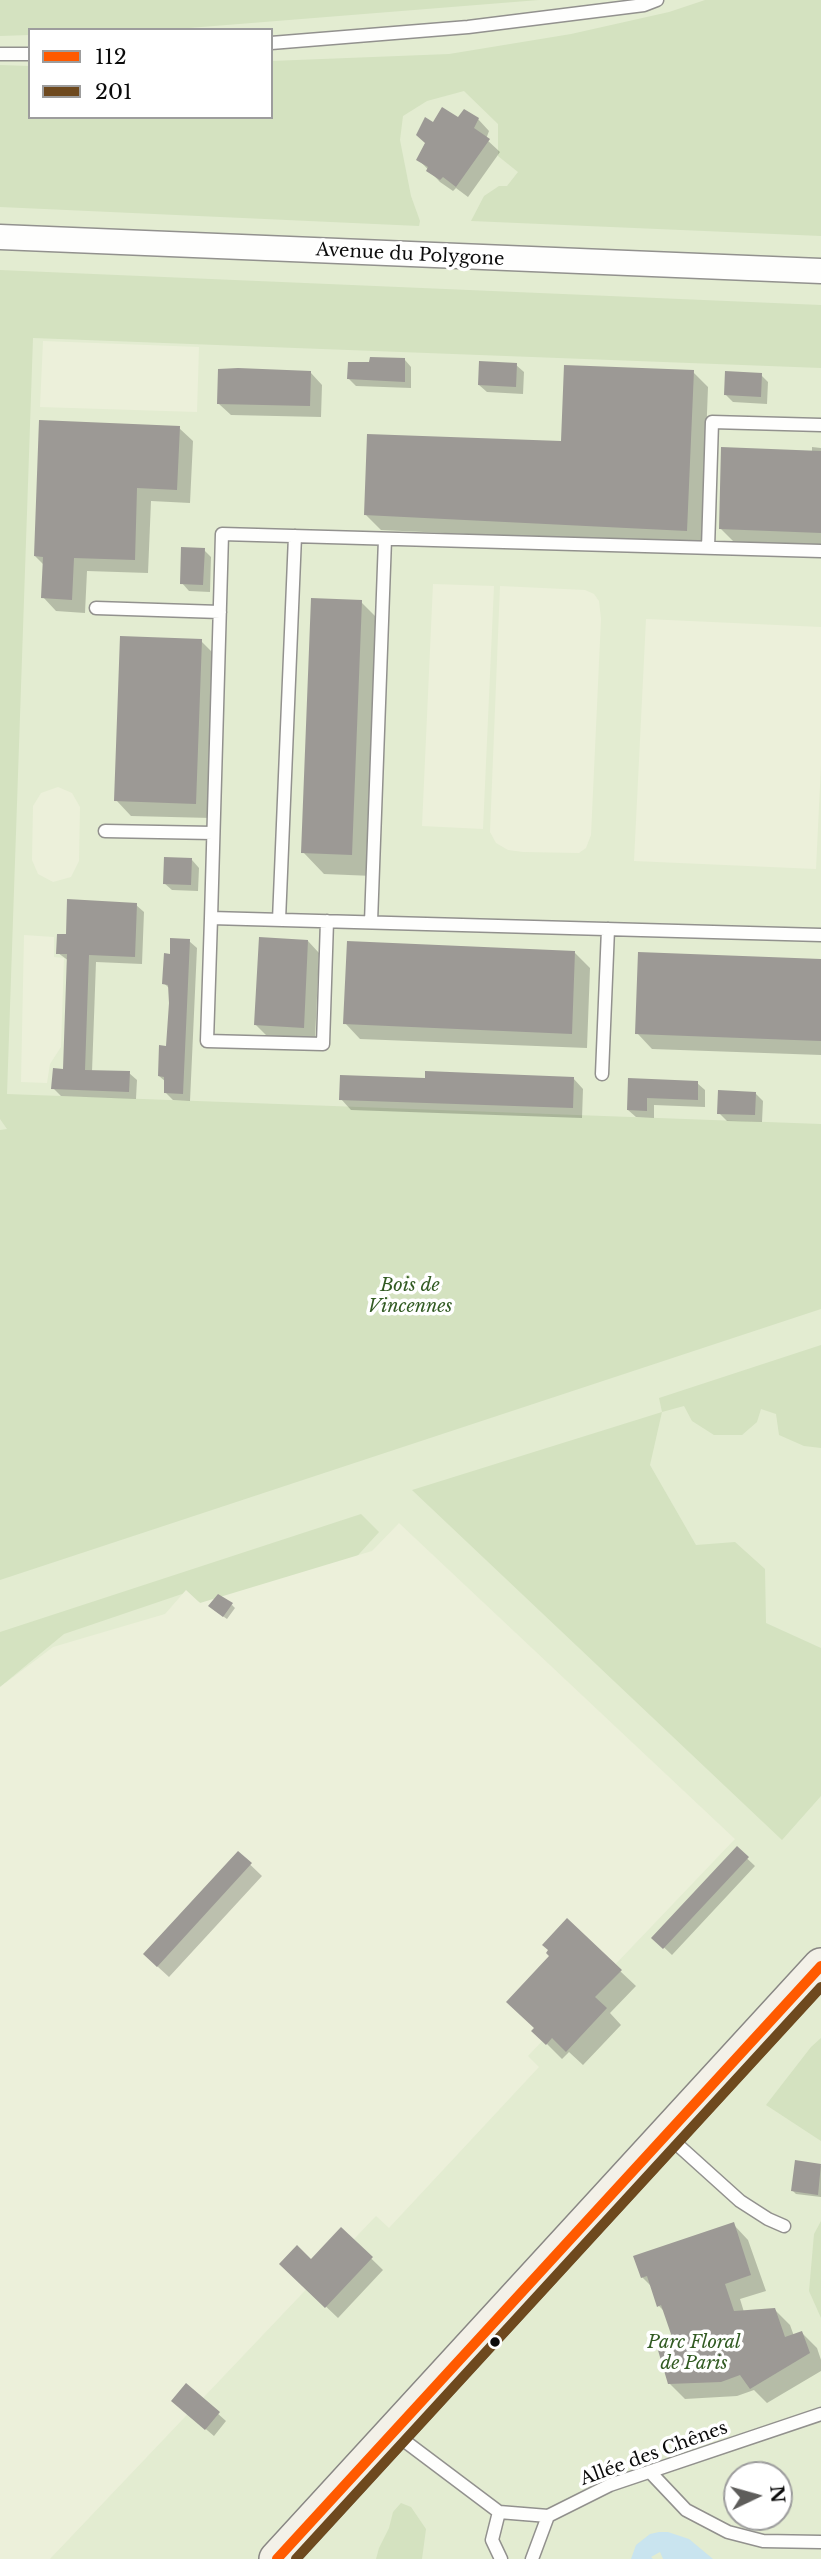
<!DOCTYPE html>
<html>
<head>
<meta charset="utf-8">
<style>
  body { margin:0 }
  #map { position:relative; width:821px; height:2559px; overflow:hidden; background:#f9f6ef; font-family:"Libre Baskerville",serif }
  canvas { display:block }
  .legend { position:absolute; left:28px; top:28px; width:245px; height:91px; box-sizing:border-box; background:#fff; border:2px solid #9d9d9d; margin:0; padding:9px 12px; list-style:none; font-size:21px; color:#0b0b0b }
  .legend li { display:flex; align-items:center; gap:14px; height:35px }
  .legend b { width:35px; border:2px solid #9d9d9d }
  .north { position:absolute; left:723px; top:2461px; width:70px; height:70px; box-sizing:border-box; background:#fff; border:2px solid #9d9d9d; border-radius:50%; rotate:85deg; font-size:19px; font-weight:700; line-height:28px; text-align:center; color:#0b0b0b }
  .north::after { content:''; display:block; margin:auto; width:24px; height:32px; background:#5e5d5b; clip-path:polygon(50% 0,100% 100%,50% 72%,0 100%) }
</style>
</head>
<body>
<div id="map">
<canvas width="821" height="2559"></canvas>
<ul class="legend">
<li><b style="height:9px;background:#ff5a00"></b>112</li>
<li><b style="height:9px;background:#6e491e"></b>201</li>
</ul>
<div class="north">N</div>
</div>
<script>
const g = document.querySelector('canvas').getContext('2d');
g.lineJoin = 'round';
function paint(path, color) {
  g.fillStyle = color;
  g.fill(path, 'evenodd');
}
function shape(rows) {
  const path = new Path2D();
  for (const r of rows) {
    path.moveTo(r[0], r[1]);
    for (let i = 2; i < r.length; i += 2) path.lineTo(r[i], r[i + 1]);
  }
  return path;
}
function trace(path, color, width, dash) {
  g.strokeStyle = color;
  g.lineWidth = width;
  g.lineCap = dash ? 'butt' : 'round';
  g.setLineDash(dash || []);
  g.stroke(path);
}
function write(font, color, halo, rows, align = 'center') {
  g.font = font + ' "Libre Baskerville",serif';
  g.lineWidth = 7;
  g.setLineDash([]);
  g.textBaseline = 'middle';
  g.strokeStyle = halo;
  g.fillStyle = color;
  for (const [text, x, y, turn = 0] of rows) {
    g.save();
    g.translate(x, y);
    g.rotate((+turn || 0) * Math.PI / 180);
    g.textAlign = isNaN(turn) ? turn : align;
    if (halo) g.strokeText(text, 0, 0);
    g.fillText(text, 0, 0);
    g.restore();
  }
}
const green = shape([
  [0,0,821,0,821,2559,0,2559],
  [30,30,271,30,271,117,30,117],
  [737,2475,779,2475,779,2517,737,2517]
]);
const forest = shape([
  [0,0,539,0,164,30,30,30,30,35,0,36],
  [705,0,821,0,821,236,471,221,484,196,499,186,507,186,518,172,498,156,498,124,464,91,427,101,403,116,400,140,411,196,420,221,419,226,0,207,0,65,30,66,30,117,271,117,271,61,449,54,571,34,669,12],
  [0,270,821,305,821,368,33,338,7,1094,821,1124,821,1309,0,1580,0,1130,7,1129,0,1119],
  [821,1345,821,1448,804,1446,779,1435,776,1414,761,1409,757,1422,742,1435,714,1435,692,1421,684,1406,662,1412,650,1465,696,1545,735,1542,765,1569,766,1623,821,1648,821,1796,782,1840,412,1490,662,1412,659,1398],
  [361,1514,379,1532,302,1617,239,1628,185,1593,64,1634,0,1687,0,1632],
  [821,2038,821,2141,766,2105,811,2047],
  [821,2221,821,2318,809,2291,814,2234],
  [401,2503,411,2507,426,2529,422,2559,376,2559,379,2548,389,2528,393,2512]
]);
const pitch = shape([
  [43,341,199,347,197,412,40,407],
  [433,584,494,586,483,829,422,826],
  [500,586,585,590,594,594,599,601,601,619,591,835,586,848,579,853,523,852,508,850,496,843,490,832],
  [646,619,821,627,821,765,816,869,634,861],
  [58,787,72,793,80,807,79,861,71,877,53,882,38,874,32,860,33,806,41,793],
  [24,935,54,937,54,957,64,958,61,1047,50,1064,47,1083,21,1082],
  [399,1523,735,1839,528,2056,539,2067,389,2228,376,2216,50,2559,0,2559,0,1687,53,1647,165,1614,186,1590,200,1603,372,1551]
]);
const water = shape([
  [659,2532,668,2532,689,2539,713,2559,663,2559,660,2552,651,2557,653,2559,631,2559,636,2545,650,2534]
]);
const shadow = shape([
  [478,119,489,131,486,139,500,152,468,197,456,188,453,191,440,182,418,159,434,124],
  [405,360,411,367,411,388,356,386,349,379],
  [516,365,524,372,523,394,487,392,479,385],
  [693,372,708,387,702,545,381,530,366,515,563,443],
  [311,373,322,385,321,417,231,415,219,404],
  [761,375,768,382,767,404,733,402,726,395],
  [179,428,193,441,190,503,151,501,148,573,87,571,85,613,56,611,43,597,44,565,35,556],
  [812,447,821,448,821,547,736,544,720,528,812,453],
  [204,550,211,557,210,592,189,591,182,583],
  [361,602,382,623,373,876,324,874,303,852],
  [201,641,216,656,211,818,131,816,116,800],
  [192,860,199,868,198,891,172,890,164,883],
  [136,905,144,912,142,964,96,962,92,1072,129,1073,137,1080,136,1099,61,1096,53,1088,65,1071,69,961,58,953,67,936],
  [189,941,197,948,190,1101,173,1100,166,1093,166,1082,159,1076,167,1048,171,990,164,983,172,956],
  [308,941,319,953,315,1039,267,1036,255,1024],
  [575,953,590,968,587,1048,360,1039,345,1023],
  [821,961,821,1055,652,1049,637,1033],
  [573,1078,583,1089,582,1118,351,1110,341,1099,426,1080],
  [629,1080,697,1083,705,1090,705,1107,654,1105,654,1118,636,1117,628,1110],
  [755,1093,763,1101,762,1122,727,1121,719,1113],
  [232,1605,235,1608,227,1619,214,1610],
  [737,1849,755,1866,672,1955,654,1938],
  [238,1853,262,1876,169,1977,157,1966],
  [551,1956,620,1971,636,1986,610,2013,621,2025,583,2065,569,2052,562,2059,534,2031],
  [796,2162,821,2166,821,2197,796,2194,793,2191],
  [733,2224,748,2240,766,2291,740,2299,744,2312,775,2310,790,2325,794,2336,802,2333,817,2348,821,2360,821,2371,767,2403,754,2390,737,2396,685,2399,669,2383,674,2338,666,2313,659,2306,652,2287,642,2277],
  [341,2229,383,2270,338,2318,281,2264,311,2261],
  [187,2386,226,2421,214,2436,181,2408]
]);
const building = shape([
  [442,107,458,117,464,109,479,118,474,128,490,139,456,187,443,177,440,180,426,171,428,167,416,160,425,143,416,135,425,117,433,122],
  [370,357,405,358,405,382,347,379,348,362,369,362],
  [479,361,517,363,516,387,478,385],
  [564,365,694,370,687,531,364,515,367,434,561,441],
  [238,368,311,371,310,406,217,404,218,369],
  [725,371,762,373,761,397,724,395],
  [39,420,180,426,177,490,137,488,135,560,74,558,72,600,41,598,43,557,34,556],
  [721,447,821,451,821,533,719,529],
  [181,547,205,548,203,585,180,584],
  [311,598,362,600,352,855,301,853],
  [120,636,202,639,196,804,114,801],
  [164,857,192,858,191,885,163,884],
  [67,899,137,903,135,957,89,955,85,1070,130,1071,129,1092,51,1089,53,1068,63,1069,67,954,56,954,57,934,66,934],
  [259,937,308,940,304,1028,254,1025],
  [170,938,190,939,183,1094,164,1093,164,1077,158,1076,159,1045,166,1046,169,1003,168,985,162,984,164,953,170,954],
  [347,941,575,951,572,1034,343,1024],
  [638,952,821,959,821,1041,635,1034],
  [425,1071,574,1077,573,1108,339,1100,340,1075,425,1078],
  [628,1078,698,1081,698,1100,647,1098,647,1111,627,1110],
  [718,1090,756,1092,755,1115,717,1114],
  [218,1594,233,1603,223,1617,208,1606],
  [737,1846,749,1857,663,1949,651,1938],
  [238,1851,252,1863,157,1967,143,1954],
  [567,1918,622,1970,595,1997,607,2008,566,2052,552,2038,546,2045,531,2031,534,2028,506,2002,549,1956,546,1953,548,1950,542,1945],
  [795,2160,821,2164,818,2195,791,2191],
  [734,2222,751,2275,725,2284,734,2311,775,2308,785,2337,802,2331,810,2353,750,2389,740,2375,721,2382,668,2384,657,2347,672,2337,661,2305,657,2307,647,2276,641,2278,633,2256],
  [341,2227,373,2257,325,2308,279,2264,297,2245,311,2259],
  [186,2383,220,2412,205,2430,171,2401]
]);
const lane = shape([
  [271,43,468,27,644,5,657,0],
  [0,54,30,54],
  [708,548,712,422,821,425],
  [821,551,222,534,211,918,821,935],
  [96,608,220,612],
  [105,831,213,833],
  [211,918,207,1041,323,1044,327,921],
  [279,920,295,536],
  [371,922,385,539],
  [602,1074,608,929],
  [669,2137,740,2201,768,2219,784,2226],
  [394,2433,499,2512],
  [651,2473,686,2510,728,2532,763,2541,821,2542],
  [499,2512,548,2516,610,2485,821,2414],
  [499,2512,492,2540,501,2559],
  [532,2559,548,2516]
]);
const street = shape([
  [0,237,821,271]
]);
const secondary = shape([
  [277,2559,821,1966]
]);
const bus1 = shape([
  [277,2559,821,1966]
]);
const bus2 = shape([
  [296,2559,821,1987]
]);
const markers = [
  [495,2342,6,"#0b0b0b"]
];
const streetNames = [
  ["Avenue du Polygone",410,255,3],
  ["Allée des Chênes",654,2454,-20]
];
const parkNames = [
  ["Bois de",410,1286],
  ["Vincennes",410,1307],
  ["Parc Floral",694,2343],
  ["de Paris",694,2364]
];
paint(green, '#e3ecd1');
paint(forest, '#d4e2c0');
paint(pitch, '#ecf0da');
paint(water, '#c9e4ef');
paint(shadow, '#0003');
paint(building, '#9c9995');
trace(lane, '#92918e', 15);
trace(street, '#92918e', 27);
trace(secondary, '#898784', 38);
trace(lane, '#fefefd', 12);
trace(street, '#fefefd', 24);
trace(secondary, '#f3f1e8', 35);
trace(bus1, '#ff5a00', 10);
trace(bus2, '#6e491e', 10);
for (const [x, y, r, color] of markers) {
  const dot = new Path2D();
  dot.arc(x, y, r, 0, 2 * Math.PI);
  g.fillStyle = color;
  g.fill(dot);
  trace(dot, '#fff', 2.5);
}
write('18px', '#0b0b0b', '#fff', streetNames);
write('italic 18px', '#325b23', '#fff', parkNames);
</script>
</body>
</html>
